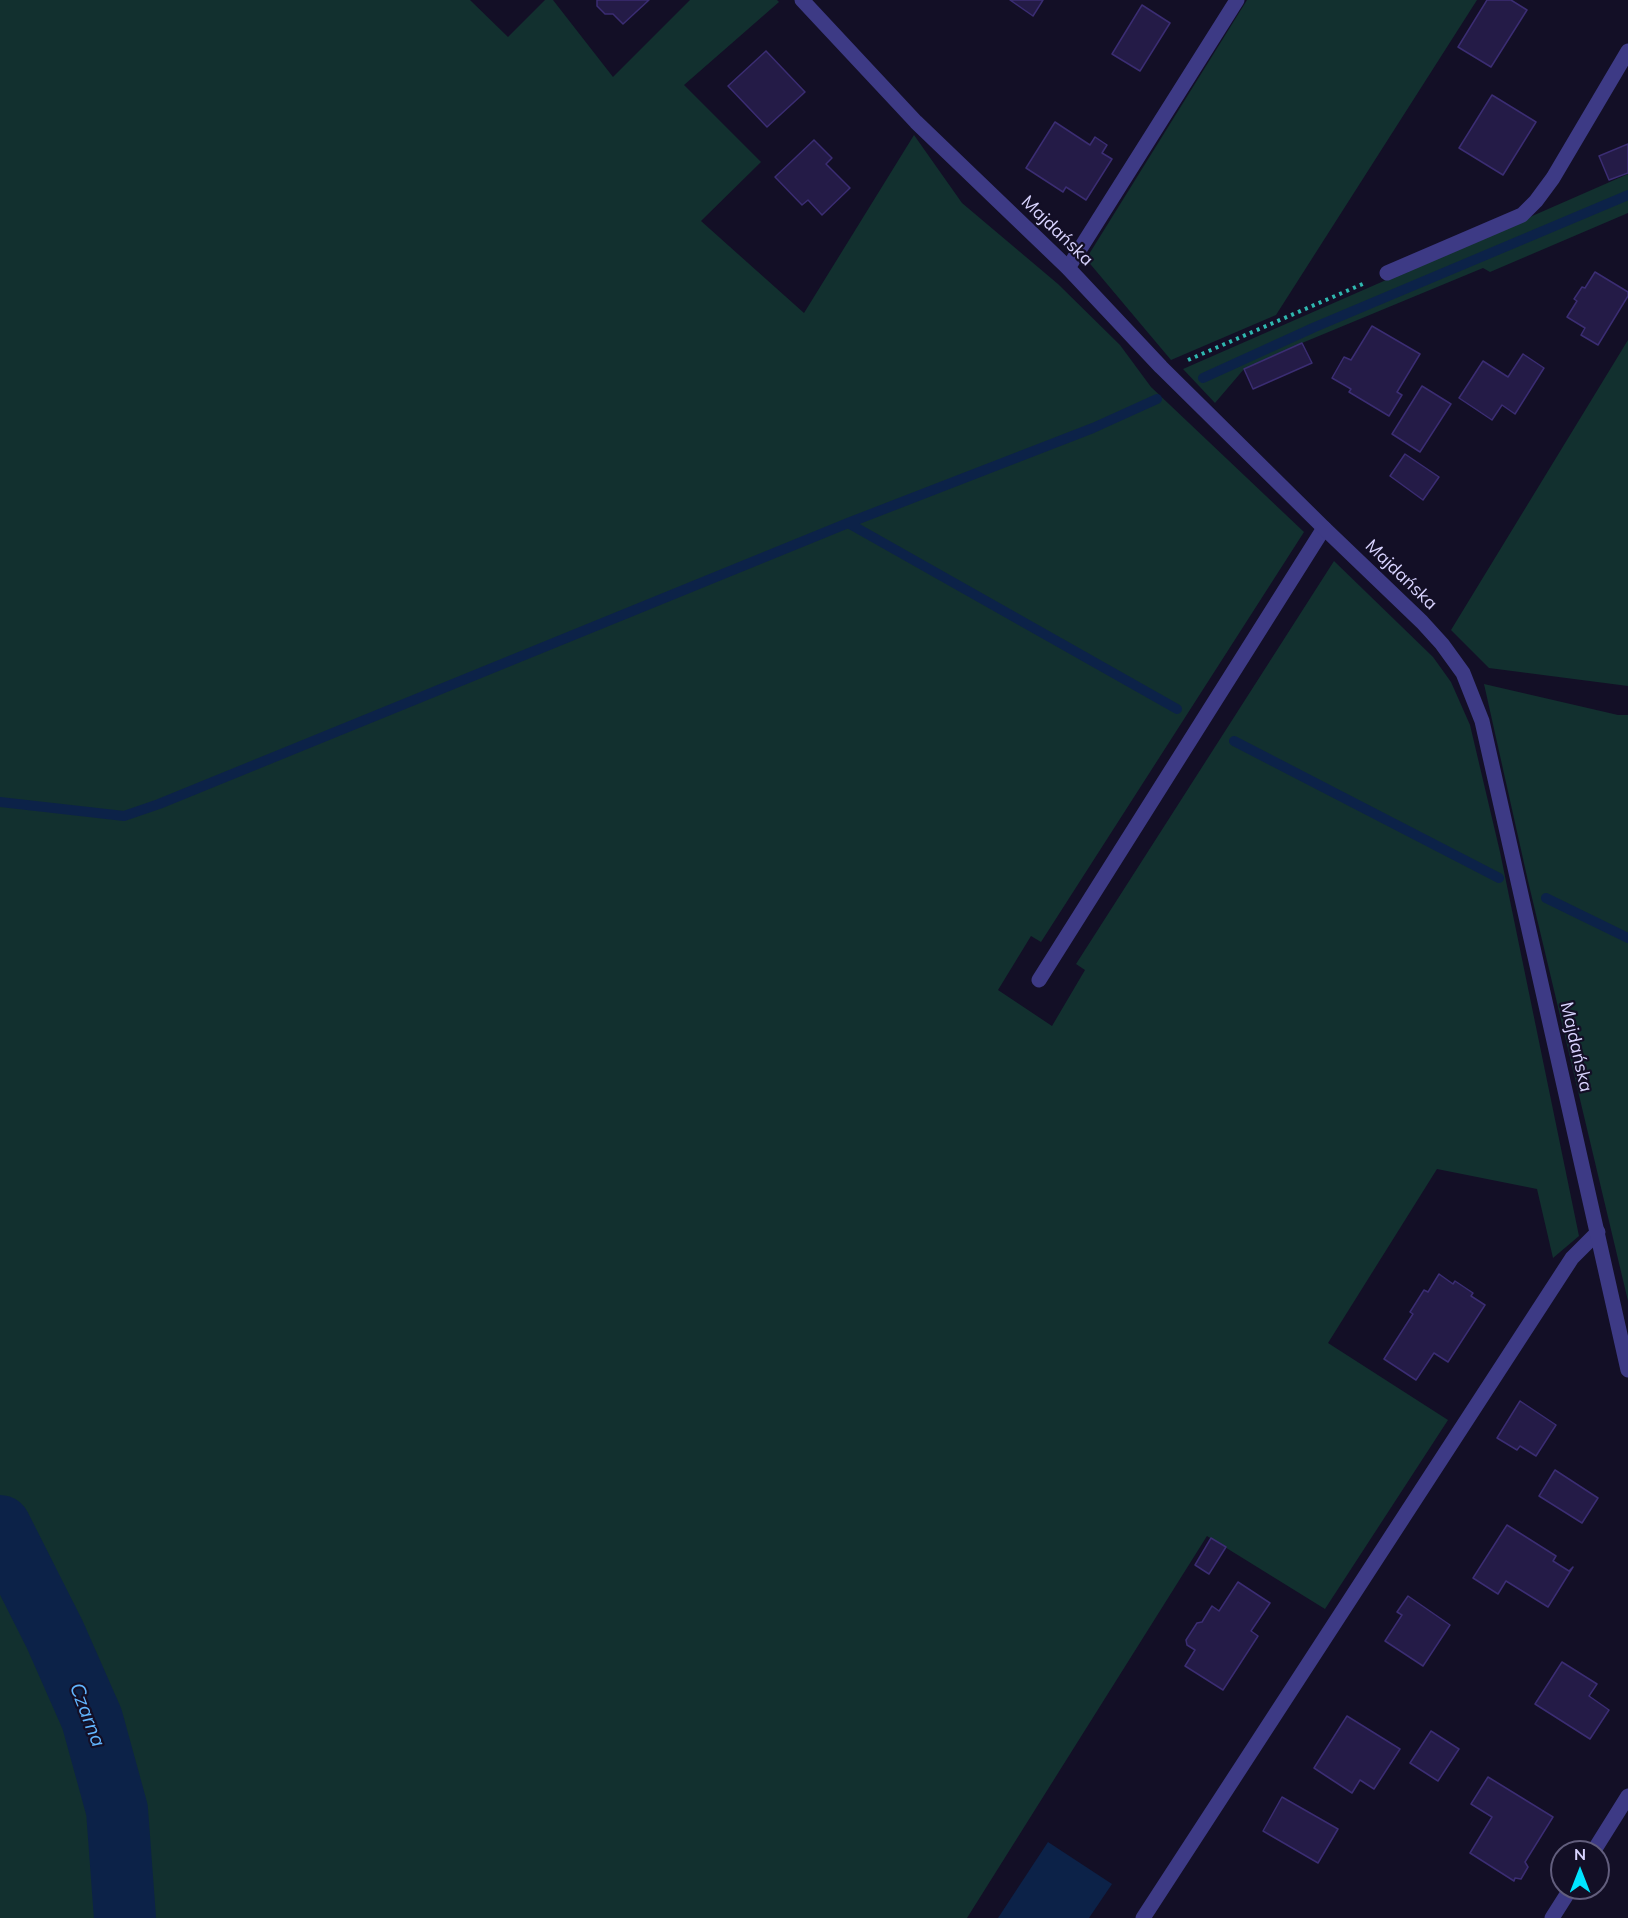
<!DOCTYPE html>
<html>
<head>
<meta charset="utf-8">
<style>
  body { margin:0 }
  #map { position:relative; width:1628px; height:1918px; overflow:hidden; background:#130f26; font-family:Mulish,sans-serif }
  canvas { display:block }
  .north { position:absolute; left:1550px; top:1840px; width:60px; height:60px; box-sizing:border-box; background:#130f26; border:2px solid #625e7d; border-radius:50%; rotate:0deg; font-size:16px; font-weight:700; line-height:24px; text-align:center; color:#d9d4ff }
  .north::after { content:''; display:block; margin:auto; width:21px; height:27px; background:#00e5ff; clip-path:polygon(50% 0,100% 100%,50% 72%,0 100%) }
</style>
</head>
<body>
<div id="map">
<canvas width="1628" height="1918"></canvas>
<div class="north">N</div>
</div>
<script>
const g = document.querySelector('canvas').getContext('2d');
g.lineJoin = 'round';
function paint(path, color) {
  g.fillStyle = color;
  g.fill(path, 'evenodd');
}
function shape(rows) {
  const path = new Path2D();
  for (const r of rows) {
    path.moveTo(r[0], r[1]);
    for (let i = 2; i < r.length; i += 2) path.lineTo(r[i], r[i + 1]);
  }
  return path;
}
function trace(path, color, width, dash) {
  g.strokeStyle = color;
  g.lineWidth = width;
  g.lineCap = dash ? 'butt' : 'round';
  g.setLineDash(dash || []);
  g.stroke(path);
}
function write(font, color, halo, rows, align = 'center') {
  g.font = font + ' Mulish,sans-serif';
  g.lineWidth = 4.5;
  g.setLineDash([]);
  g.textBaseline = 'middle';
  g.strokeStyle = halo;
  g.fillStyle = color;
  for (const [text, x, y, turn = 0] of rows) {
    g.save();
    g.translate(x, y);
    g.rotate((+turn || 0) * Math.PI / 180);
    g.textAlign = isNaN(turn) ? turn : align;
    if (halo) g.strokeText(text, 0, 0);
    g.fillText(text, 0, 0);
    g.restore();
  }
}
const green = shape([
  [0,0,470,0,508,37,545,0,553,0,613,77,690,0,777,0,779,2,684,85,761,162,701,221,804,313,914,135,962,203,1058,284,1120,345,1151,387,1304,532,1041,942,1031,936,998,990,1052,1026,1085,970,1076,964,1334,561,1433,657,1451,682,1470,725,1500,852,1579,1236,1553,1258,1537,1189,1437,1169,1328,1343,1448,1420,1325,1609,1207,1536,967,1918,0,1918],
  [1247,0,1477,0,1276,315,1171,360,1086,259],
  [1628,174,1628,213,1490,272,1483,268,1302,343,1244,369,1215,403,1183,369],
  [1628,340,1628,686,1489,668,1451,630],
  [1484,684,1618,715,1628,715,1628,1301,1528,881]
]);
const water = shape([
  [1048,1842,1112,1884,1089,1918,998,1918]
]);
const stream = shape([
  [1203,378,1315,327,1628,195],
  [848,523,1177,709],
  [1234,741,1499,878],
  [0,802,124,816,159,804,848,523,1093,428,1157,399],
  [1546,898,1628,938]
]);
const river = shape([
  [0,1526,55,1635,92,1719,117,1810,125,1918]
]);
const building = shape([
  [597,0,649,0,623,24,613,14,605,14,597,6,597,0],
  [1010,0,1043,0,1033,16,1010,0],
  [1487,0,1511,0,1527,10,1491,67,1458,47,1487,0],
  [1142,5,1170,23,1140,71,1112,54,1142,5],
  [766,51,805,92,767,127,728,86,766,51],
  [1492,95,1536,122,1503,175,1459,148,1492,95],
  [1055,122,1090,145,1095,137,1107,145,1102,153,1112,159,1086,200,1066,187,1063,192,1026,168,1055,122],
  [814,140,832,158,826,164,850,188,822,215,808,200,802,205,775,177,814,140],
  [1628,144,1628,173,1609,180,1599,156,1628,144],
  [1595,272,1628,292,1628,296,1598,345,1581,335,1585,328,1567,317,1577,301,1574,299,1582,287,1585,288,1595,272],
  [1372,326,1420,354,1397,392,1402,395,1389,416,1349,392,1351,389,1332,378,1344,357,1351,360,1372,326],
  [1302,343,1312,363,1253,389,1244,369,1302,343],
  [1523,354,1544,368,1515,414,1502,405,1492,420,1459,398,1483,361,1508,377,1523,354],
  [1422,386,1451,404,1420,452,1392,434,1422,386],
  [1405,454,1439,477,1423,500,1390,476,1405,454],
  [1439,1274,1453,1284,1455,1281,1473,1293,1471,1296,1485,1305,1448,1362,1434,1353,1416,1380,1384,1359,1413,1314,1410,1312,1424,1290,1428,1292,1439,1274],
  [1520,1401,1556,1425,1536,1456,1520,1446,1517,1450,1497,1438,1520,1401],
  [1555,1470,1598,1498,1582,1523,1539,1496,1555,1470],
  [1507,1525,1556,1556,1553,1561,1569,1571,1573,1567,1548,1607,1506,1581,1498,1594,1473,1578,1507,1525],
  [1211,1538,1226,1547,1209,1574,1195,1565,1211,1538],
  [1238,1582,1270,1603,1251,1631,1258,1636,1223,1690,1185,1666,1195,1650,1187,1645,1186,1640,1197,1623,1202,1622,1212,1606,1219,1611,1238,1582],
  [1408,1596,1450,1625,1423,1666,1385,1641,1402,1615,1397,1612,1408,1596],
  [1562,1662,1597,1684,1589,1696,1609,1710,1590,1739,1535,1704,1562,1662],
  [1347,1716,1400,1749,1374,1789,1360,1780,1352,1793,1314,1768,1347,1716],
  [1431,1731,1459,1749,1438,1781,1410,1763,1431,1731],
  [1488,1777,1553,1817,1525,1862,1528,1867,1521,1879,1515,1878,1514,1881,1470,1853,1492,1817,1471,1804,1488,1777],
  [1282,1797,1338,1829,1318,1863,1263,1831,1282,1797]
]);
const path = shape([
  [1188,360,1365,283]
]);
const service = shape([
  [1068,268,1237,0],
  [1387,273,1522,215,1536,201,1553,178,1628,51],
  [1039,980,1324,528],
  [1593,1852,1628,1796],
  [1143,1918,1572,1258,1598,1232],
  [1552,1918,1571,1888]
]);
const minor = shape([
  [802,0,916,122,1068,268,1161,367,1324,528,1422,622,1442,644,1463,673,1482,721,1628,1370]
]);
const streetNames = [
  ["Majdańska",1057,231,44],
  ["Majdańska",1401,575,44],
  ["Majdańska",1576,1047,77]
];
const waterNames = [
  ["Czarna",87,1715,69]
];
paint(green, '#12302f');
paint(water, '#0c2248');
trace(stream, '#0c2248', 10);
trace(river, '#0c2248', 62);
paint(building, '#241b47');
trace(building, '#3b2d73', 1.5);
trace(path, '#2fb8b0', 4, [3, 4.5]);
trace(service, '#3d3a85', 15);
trace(minor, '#3d3a85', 15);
write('18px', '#d9d4ff', '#130f26', streetNames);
write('italic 20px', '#62b6ff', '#130f26', waterNames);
</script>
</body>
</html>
